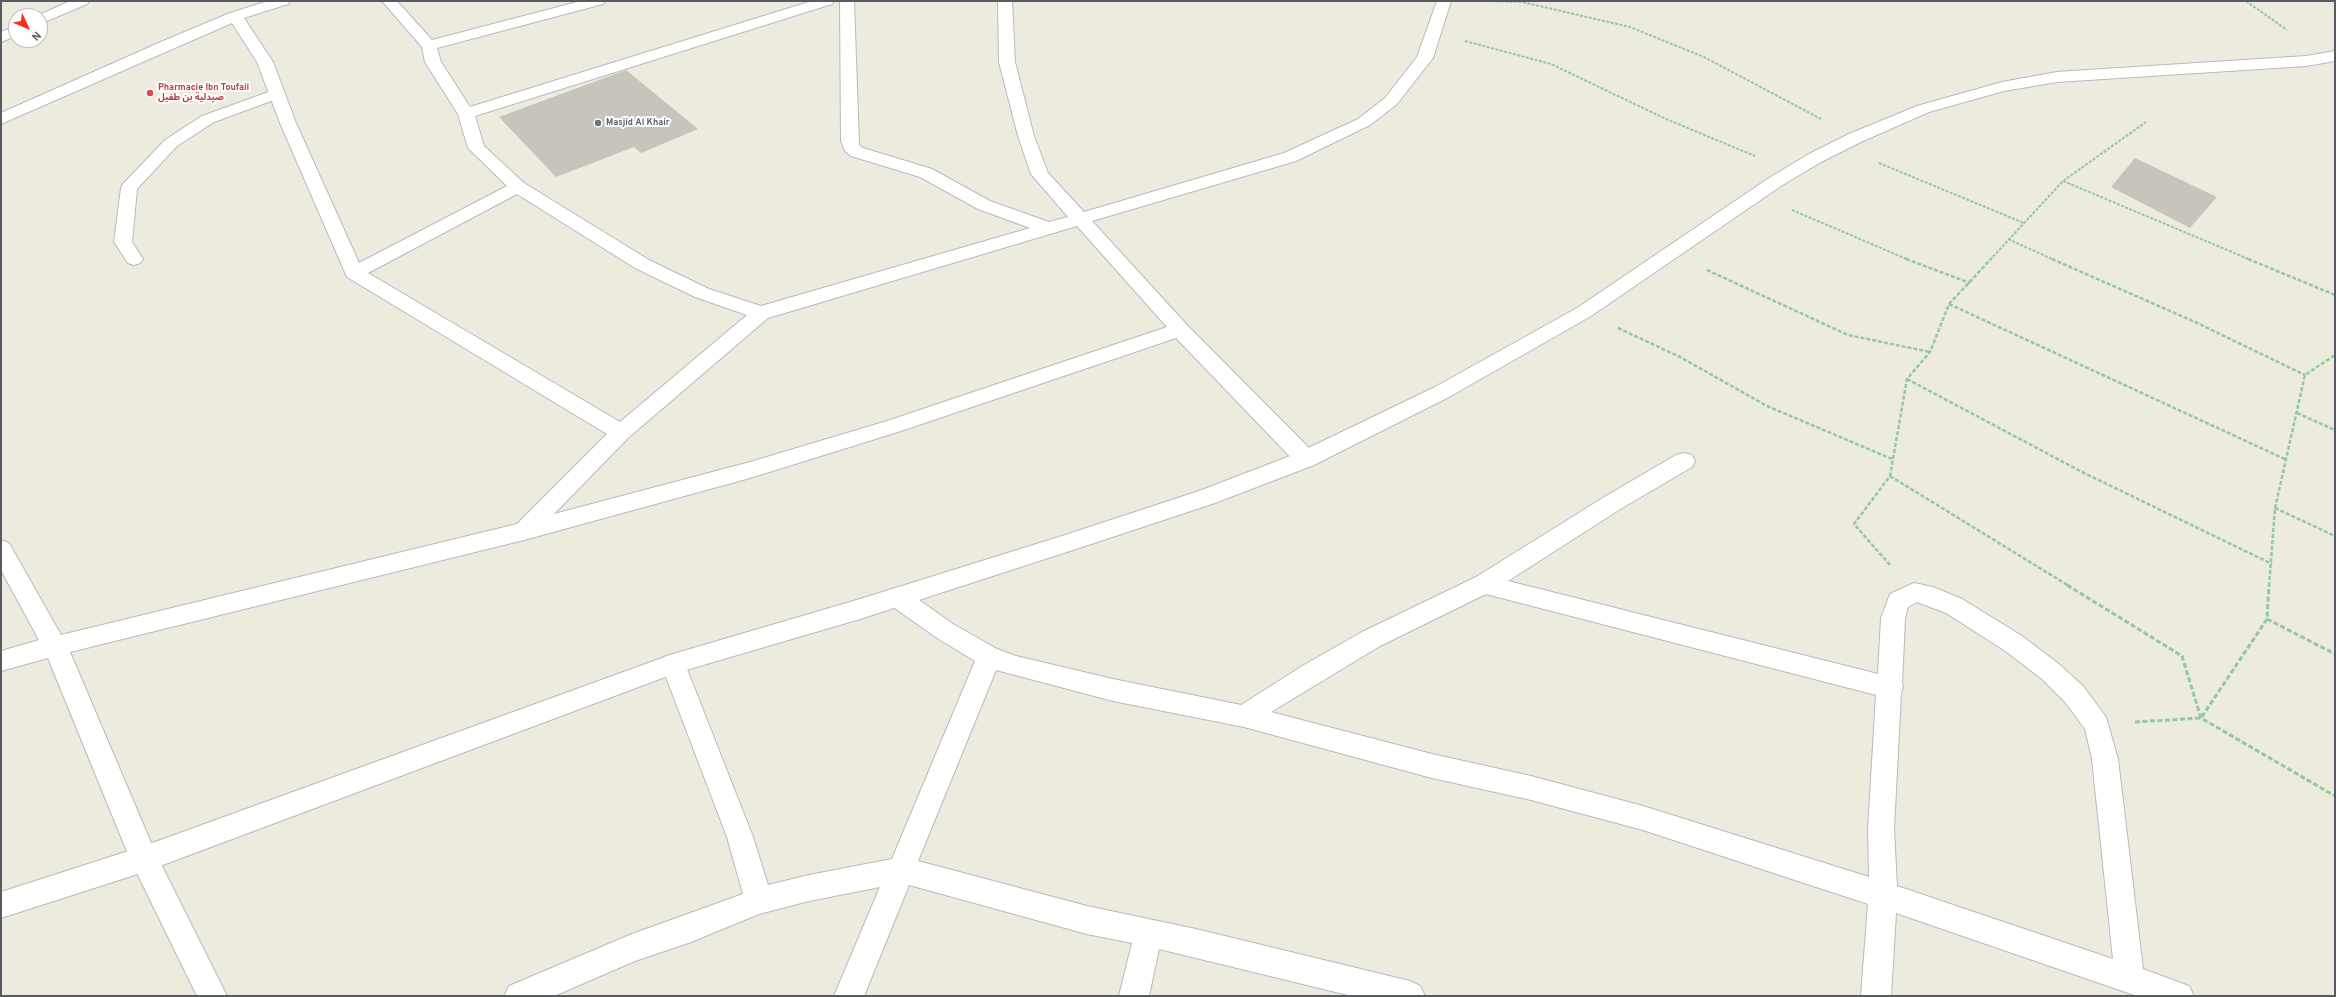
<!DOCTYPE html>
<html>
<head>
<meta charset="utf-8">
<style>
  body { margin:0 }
  #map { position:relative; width:2336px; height:997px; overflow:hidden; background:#edeade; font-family:Overpass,sans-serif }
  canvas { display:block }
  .frame { position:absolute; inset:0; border:2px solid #585c62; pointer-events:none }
  .north { position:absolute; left:8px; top:8px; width:40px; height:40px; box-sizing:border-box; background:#fff; border:1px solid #bcbec0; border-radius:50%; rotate:134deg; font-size:11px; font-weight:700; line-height:16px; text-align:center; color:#585c62 }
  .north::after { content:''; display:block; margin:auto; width:14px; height:18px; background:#fa2f17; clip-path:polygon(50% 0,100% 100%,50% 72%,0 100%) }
</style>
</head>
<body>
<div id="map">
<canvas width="2336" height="997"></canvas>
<div class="frame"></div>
<div class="north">N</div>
</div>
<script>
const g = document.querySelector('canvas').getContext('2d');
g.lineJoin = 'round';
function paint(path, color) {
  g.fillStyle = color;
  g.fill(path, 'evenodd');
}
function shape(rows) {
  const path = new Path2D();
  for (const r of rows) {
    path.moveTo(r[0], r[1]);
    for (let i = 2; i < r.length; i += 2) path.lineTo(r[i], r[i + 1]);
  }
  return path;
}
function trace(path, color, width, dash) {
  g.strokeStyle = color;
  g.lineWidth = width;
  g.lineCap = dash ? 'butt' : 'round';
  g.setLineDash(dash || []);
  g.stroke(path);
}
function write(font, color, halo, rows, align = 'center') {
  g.font = font + ' Overpass,"Noto Sans Arabic",sans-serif';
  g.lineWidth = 4;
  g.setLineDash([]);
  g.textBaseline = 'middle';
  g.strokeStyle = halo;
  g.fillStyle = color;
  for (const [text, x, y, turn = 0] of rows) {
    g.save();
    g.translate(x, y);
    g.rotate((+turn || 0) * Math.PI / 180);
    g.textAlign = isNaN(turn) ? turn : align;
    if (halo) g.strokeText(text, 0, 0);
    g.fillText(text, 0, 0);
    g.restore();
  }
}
const building = shape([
  [626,70,698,129,641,153,634,147,556,177,499,117],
  [2135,158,2217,197,2190,228,2111,187]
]);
const pathFar2 = shape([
  [1487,1,1522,2,1630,27,1704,57,1821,119],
  [2246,1,2287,30],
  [1465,41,1551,64,1666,119,1755,156],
  [1879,163,2024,223],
  [2063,181,2251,260],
  [1792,210,1909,260],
  [2008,239,2054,260],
  [1990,260,2063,181,2146,122]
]);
const pathFar1 = shape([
  [1906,259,1970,283],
  [2052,259,2195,322,2305,375],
  [2248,259,2335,295],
  [1707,270,1848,335,1930,352],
  [1949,304,2287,460],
  [1618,328,1680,357,1767,406,1892,459],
  [1907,379,2082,472,2272,564],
  [2297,413,2335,430],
  [1890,476,2069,586],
  [2275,508,2335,536],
  [1890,565,1854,524,1890,476,1907,379,1930,352,1949,304,1991,259],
  [2269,586,2275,508,2305,375,2335,355]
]);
const path = shape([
  [2067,585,2182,656,2201,718,2335,796],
  [2267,619,2335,654],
  [2135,722,2201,718,2267,619,2269,585]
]);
const service = shape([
  [277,89,285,94,282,97,214,122,177,146,137,189,132,242,143,259,140,263,134,265,128,263,114,242,121,188,123,184,165,140,202,116,277,89]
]);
const minor = shape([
  [70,1,89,1,87,4,40,24,40,16,37,16,70,1],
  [268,1,290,1,288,4,244,18,273,62,296,123,359,263,507,186,468,148,458,114,425,62,422,47,382,1,397,1,432,40,581,1,605,1,603,4,437,48,441,62,470,107,812,1,834,1,832,4,475,116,484,146,524,183,649,260,709,289,761,306,1030,228,978,209,920,177,851,156,845,151,841,141,840,1,854,1,859,145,863,148,932,169,990,201,1049,222,1068,217,1031,174,1018,136,999,62,998,1,1012,1,1015,62,1034,136,1048,173,1084,212,1284,153,1358,119,1385,98,1417,57,1437,1,1451,1,1433,58,1397,104,1370,125,1296,161,1092,221,1187,325,1314,453,1317,459,1314,465,1306,467,1298,465,1176,338,901,431,750,478,524,540,70,652,155,852,227,996,197,996,130,859,48,658,1,671,1,651,39,640,1,570,1,540,9,543,61,635,517,524,607,434,347,277,280,123,257,62,232,23,1,124,1,113,163,41,230,13,268,1],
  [517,194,635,268,695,297,747,315,620,422,368,273,517,194],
  [1077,226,1167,327,887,421,750,462,554,514,628,438,768,318,1077,226],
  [16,26,16,36,1,42,1,32,16,26],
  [1684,453,1692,455,1695,461,1692,467,1622,508,1508,581,1878,674,1881,618,1890,594,1914,583,1933,587,1962,599,2022,636,2060,665,2083,686,2106,717,2118,759,2143,969,2189,986,2194,996,2137,996,1896,913,1891,996,1861,996,1868,904,1643,830,1531,800,1432,778,1244,727,1113,701,996,670,918,861,1087,906,1196,929,1410,981,1420,986,1425,996,1352,996,1159,949,1149,996,1119,996,1132,943,1087,934,909,885,864,996,834,996,880,887,809,901,759,914,691,942,635,961,554,996,504,996,509,986,632,934,743,894,727,837,661,664,664,657,673,654,682,657,685,664,753,837,768,885,809,875,892,859,975,661,937,638,889,604,885,597,889,590,897,588,905,590,953,624,997,649,1016,656,1113,679,1241,705,1304,665,1362,632,1476,577,1606,496,1676,455,1684,453],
  [1486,594,1876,695,1868,829,1869,877,1643,806,1531,776,1432,754,1271,712,1380,646,1486,594],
  [1917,602,1946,613,2004,650,2042,679,2065,702,2085,729,2092,759,2113,959,1897,886,1894,829,1901,693,1903,688,1902,684,1905,618,1908,607,1917,602]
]);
const tertiary = shape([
  [2335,51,2335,61,2306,66,2057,82,2004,91,1929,112,1861,142,1821,162,1781,186,1591,316,1449,397,1314,465,1215,503,1073,550,860,619,676,673,144,872,1,918,1,892,144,846,673,654,860,599,1062,536,1199,491,1298,453,1435,387,1577,308,1769,178,1809,154,1849,134,1917,106,2002,82,2057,72,2306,56,2335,51]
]);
const markers = [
  [150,93,4,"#e0444e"],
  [598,123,4,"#6b7280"]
];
const farHealthnames = [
  ["Pharmacie Ibn Toufail",158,88],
  ["صيدلية بن طفيل",158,98]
];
const farWorshipnames = [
  ["Masjid Al Khair",606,123]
];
paint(building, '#c8c4bc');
trace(service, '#b7bac0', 2);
trace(minor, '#b7bac0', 2);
trace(tertiary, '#b7bac0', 2);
trace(pathFar2, '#90c9a2', 2, [3, 1.5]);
trace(pathFar1, '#90c9a2', 2.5, [4, 2]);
trace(path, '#90c9a2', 3, [5, 2.5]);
paint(service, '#fff');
paint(minor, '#fff');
paint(tertiary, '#fff');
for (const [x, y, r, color] of markers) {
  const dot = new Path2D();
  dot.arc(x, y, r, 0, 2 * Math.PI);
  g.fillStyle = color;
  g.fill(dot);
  trace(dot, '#fff', 1.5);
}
write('bold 9px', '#be3a42', '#fff', farHealthnames, 'left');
write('bold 9px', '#5b616d', '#fff', farWorshipnames, 'left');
</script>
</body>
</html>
